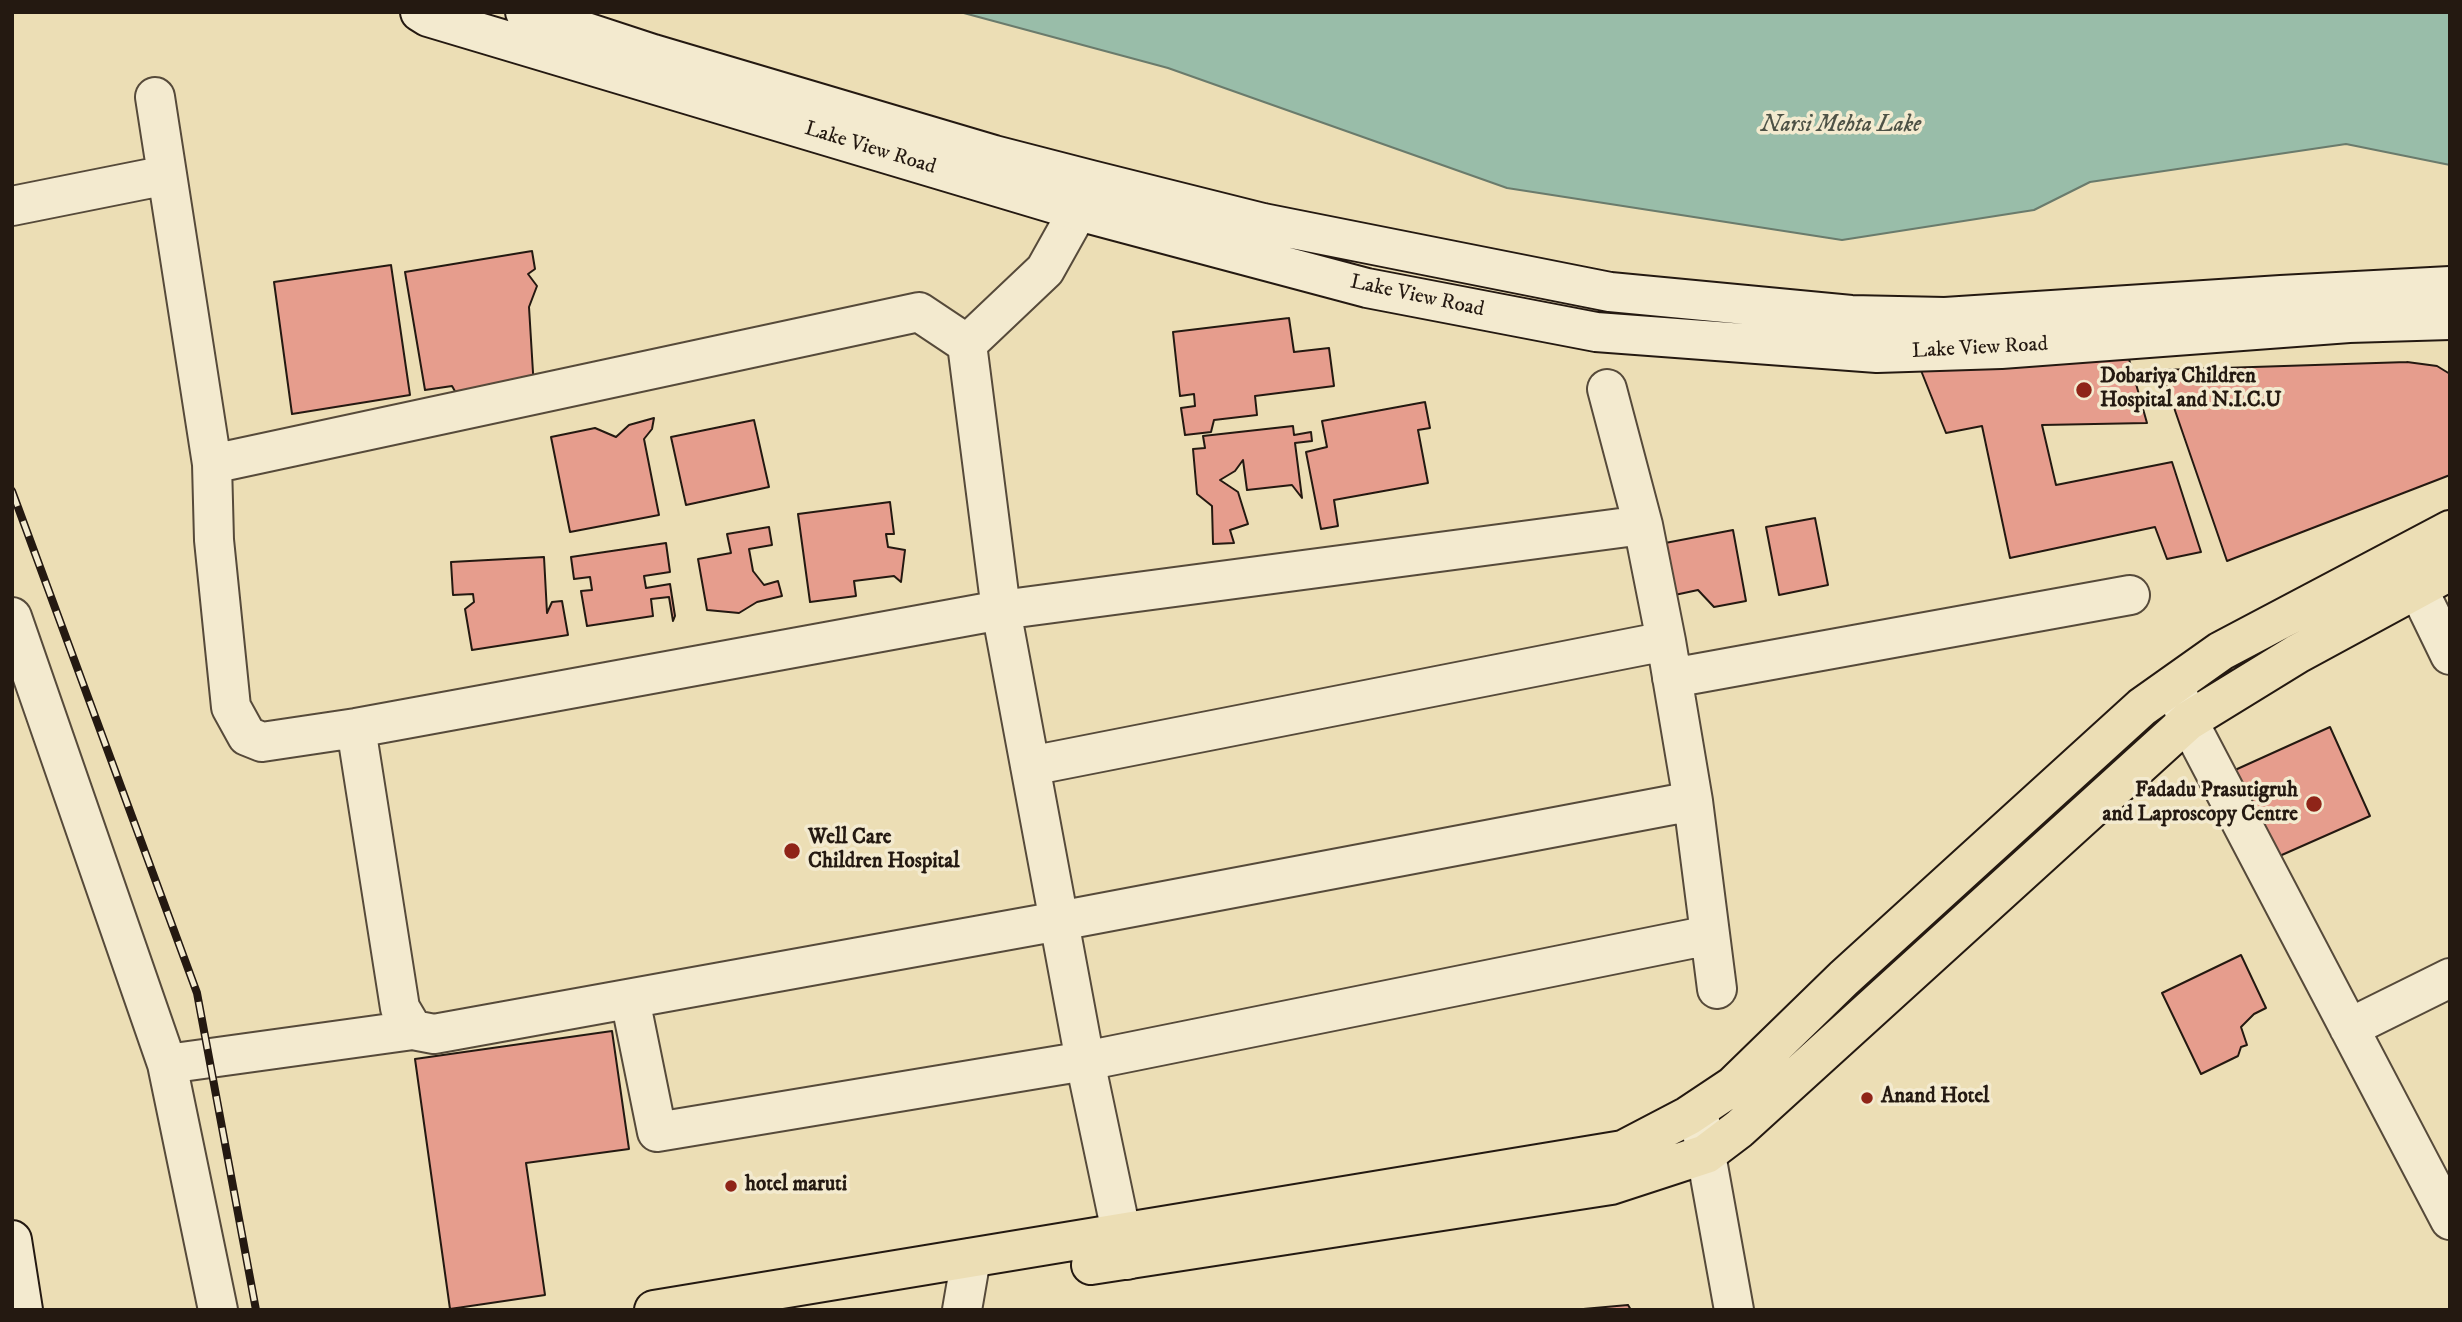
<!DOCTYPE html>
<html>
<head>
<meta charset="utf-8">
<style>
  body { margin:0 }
  #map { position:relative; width:2462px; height:1322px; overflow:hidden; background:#ecdeb5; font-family:"IM FELL DW Pica",serif }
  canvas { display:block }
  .frame { position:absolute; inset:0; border:14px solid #241911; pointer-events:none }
</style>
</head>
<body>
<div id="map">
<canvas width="2462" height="1322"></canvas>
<div class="frame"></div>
</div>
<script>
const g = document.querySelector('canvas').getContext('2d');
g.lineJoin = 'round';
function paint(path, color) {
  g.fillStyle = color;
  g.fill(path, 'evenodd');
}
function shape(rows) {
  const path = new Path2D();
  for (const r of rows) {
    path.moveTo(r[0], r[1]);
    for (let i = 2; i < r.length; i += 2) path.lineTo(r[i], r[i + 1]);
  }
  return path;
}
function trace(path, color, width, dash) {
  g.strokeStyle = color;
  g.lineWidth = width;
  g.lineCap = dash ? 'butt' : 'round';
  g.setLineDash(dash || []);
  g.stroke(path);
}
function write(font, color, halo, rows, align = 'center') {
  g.font = font + ' "IM FELL DW Pica",serif';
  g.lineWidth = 7;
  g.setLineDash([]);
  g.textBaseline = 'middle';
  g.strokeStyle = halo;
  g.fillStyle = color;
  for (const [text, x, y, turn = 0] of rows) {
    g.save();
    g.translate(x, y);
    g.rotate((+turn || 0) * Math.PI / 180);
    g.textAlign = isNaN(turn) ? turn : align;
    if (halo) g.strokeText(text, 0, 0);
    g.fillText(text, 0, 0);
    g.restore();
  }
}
const water = shape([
  [960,12,2450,12,2450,165,2346,144,2090,182,2034,210,1842,240,1507,188,1168,68,960,12]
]);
const building = shape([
  [532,251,535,269,528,274,537,286,529,307,534,389,456,393,452,386,425,390,405,272,532,251],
  [391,265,410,395,292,414,274,282,391,265],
  [1289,318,1294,352,1329,348,1334,386,1255,396,1257,415,1214,420,1211,432,1185,435,1181,408,1195,406,1194,394,1180,396,1173,332,1289,318],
  [2129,359,2147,423,2042,425,2056,485,2172,462,2201,552,2167,559,2155,527,2010,558,1982,426,1946,433,1918,363,2129,359],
  [2407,362,2437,366,2450,374,2450,475,2227,561,2161,370,2407,362],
  [1425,402,1430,428,1418,430,1428,483,1334,500,1338,526,1321,529,1306,452,1327,447,1322,421,1425,402],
  [654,418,652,429,644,439,659,515,570,532,551,437,595,428,616,437,629,425,654,418],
  [754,420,769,487,686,505,671,437,754,420],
  [1293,426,1294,435,1311,432,1312,441,1295,443,1302,498,1292,485,1247,490,1243,460,1235,471,1220,480,1238,492,1248,524,1230,530,1234,543,1213,544,1212,506,1197,494,1193,449,1205,448,1203,436,1293,426],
  [890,502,894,534,886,534,888,547,905,550,901,582,894,576,854,581,856,596,810,602,798,514,890,502],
  [1815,518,1828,585,1779,595,1766,527,1815,518],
  [769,527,772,545,749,549,753,571,764,585,778,581,782,596,757,602,739,613,707,610,698,559,731,553,727,534,769,527],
  [1733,530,1746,601,1714,607,1698,590,1670,596,1660,544,1733,530],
  [666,543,670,572,644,576,646,588,670,584,675,616,673,621,669,597,651,599,653,616,587,626,581,591,592,590,590,577,574,579,571,557,666,543],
  [544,557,547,613,552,602,562,601,568,635,472,650,465,609,474,602,473,594,453,595,451,562,544,557],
  [2330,727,2370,816,2275,858,2235,770,2330,727],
  [2241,955,2266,1008,2254,1014,2241,1027,2247,1045,2241,1047,2238,1056,2201,1074,2162,993,2241,955],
  [612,1031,629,1149,526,1163,545,1295,450,1309,415,1059,612,1031],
  [1628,1305,1631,1310,1572,1310,1628,1305]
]);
const minor = shape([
  [155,97,212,464],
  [12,206,167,175],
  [967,344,1045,270,1078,211,1091,181],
  [1607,389,1643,525,1666,641,1693,801,1717,989],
  [2417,587,2450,655],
  [12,617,167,1064,218,1310],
  [1672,678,2130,595],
  [2177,692,2188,721,2450,1220],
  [356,728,400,1008,413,1030,434,1034,1059,921,1693,801],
  [1030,766,1666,641],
  [630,999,657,1132,1085,1061,1710,935],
  [2349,1028,2450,978],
  [167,1064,413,1030],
  [1127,1260,1085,1061,1001,610,967,344,919,312,212,464,214,540,231,707,247,736,262,742,356,728,1001,610,1643,525],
  [962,1310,971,1258]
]);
const tertiary = shape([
  [1698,1110,1734,1310]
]);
const secondary = shape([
  [420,12,428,17,1078,211,1367,288,1596,332,1877,353,2001,349,2349,323,2450,320],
  [525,12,653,54,994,155,1091,180,1263,223,1610,292,1851,315,1945,317,2281,295,2450,286],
  [12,1240,23,1310]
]);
const primary = shape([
  [1091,1265,1611,1185,1706,1154,1739,1129,2188,721,2297,654,2450,571],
  [654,1310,1623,1150,1688,1116,1733,1086,1844,978,2142,707,2221,651,2450,530]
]);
const rail = shape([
  [12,491,197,993,256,1310]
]);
const markers = [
  [2084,390,9,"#8f2418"],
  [2314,804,9,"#8f2418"],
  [792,851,9,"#8f2418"],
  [1867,1098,7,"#8f2418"],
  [731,1186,7,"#8f2418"]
];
const streetNames = [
  ["Lake View Road",870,149,17],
  ["Lake View Road",1417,297,12],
  ["Lake View Road",1980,349,-3]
];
const poiNames = [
  ["Dobariya Children",2100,378],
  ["Hospital and N.I.C.U",2100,402],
  ["Fadadu Prasutigruh",2298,792,"right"],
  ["and Laproscopy Centre",2298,816,"right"],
  ["Well Care",808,839],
  ["Children Hospital",808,863],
  ["Anand Hotel",1881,1098],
  ["hotel maruti",745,1186]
];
const waterNames = [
  ["Narsi Mehta Lake",1841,126]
];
paint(water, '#99bda9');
trace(water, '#6a7b6c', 2);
paint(building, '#e69d8d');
trace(building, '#241911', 2);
trace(minor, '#564a3a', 42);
trace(tertiary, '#564a3a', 42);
trace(secondary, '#241911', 42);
trace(primary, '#241911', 42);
trace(minor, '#f3eacf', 38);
trace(tertiary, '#f3eacf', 38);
trace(secondary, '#f3eacf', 38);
trace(primary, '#ecdeb5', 38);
trace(rail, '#241911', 8);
trace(rail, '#f3eacf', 5, [16]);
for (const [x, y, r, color] of markers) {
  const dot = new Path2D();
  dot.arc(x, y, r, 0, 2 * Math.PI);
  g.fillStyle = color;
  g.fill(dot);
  trace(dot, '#f3eacf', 2.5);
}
write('21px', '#241911', '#f3eacf', streetNames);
write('bold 21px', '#241911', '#f3eacf', poiNames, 'left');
write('italic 23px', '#4d5246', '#f3eacf', waterNames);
</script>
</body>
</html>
